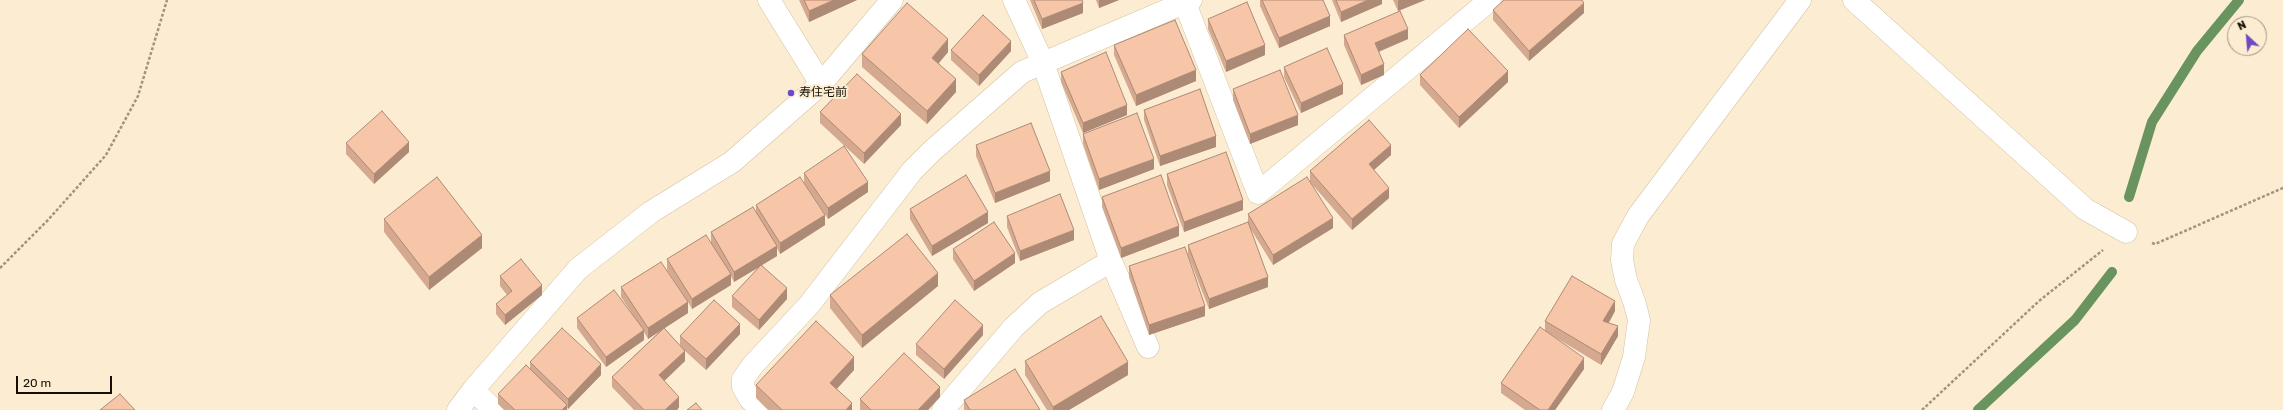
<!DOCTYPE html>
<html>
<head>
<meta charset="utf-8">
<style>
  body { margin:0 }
  #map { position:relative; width:2283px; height:410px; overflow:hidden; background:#fcedd2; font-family:Rubik,sans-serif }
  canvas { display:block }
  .north { position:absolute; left:2227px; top:16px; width:40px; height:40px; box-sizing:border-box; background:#fcedd2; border:1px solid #9f9480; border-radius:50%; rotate:334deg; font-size:11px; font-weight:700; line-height:16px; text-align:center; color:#140e04 }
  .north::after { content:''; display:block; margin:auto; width:14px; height:18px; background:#6e4bc4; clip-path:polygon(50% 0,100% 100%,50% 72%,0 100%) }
  .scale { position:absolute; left:16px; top:376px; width:96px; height:18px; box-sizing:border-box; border:2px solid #140e04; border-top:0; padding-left:5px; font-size:12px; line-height:14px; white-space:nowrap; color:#140e04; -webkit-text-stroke:3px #fcedd2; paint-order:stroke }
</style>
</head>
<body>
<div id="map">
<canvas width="2283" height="410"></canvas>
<div class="north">N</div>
<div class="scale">20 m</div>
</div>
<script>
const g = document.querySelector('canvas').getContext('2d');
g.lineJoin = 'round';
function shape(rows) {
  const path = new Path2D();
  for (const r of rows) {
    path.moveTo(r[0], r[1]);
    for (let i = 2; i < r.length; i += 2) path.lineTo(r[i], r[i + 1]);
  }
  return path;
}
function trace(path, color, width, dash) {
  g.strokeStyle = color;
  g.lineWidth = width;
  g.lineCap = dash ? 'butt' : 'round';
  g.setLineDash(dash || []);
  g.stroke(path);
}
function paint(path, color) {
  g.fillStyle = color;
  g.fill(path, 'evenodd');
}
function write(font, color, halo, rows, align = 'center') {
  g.font = font + ' Rubik,"Noto Sans JP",sans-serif';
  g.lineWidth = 4;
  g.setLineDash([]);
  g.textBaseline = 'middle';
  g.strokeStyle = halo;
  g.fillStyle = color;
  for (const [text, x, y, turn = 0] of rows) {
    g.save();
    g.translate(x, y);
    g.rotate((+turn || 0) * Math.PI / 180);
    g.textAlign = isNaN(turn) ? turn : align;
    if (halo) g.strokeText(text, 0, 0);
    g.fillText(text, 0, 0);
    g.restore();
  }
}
const stream = shape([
  [2129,197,2152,122,2197,51,2239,0],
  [1978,410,2075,320,2112,272]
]);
const path = shape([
  [2152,243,2155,244,2283,188],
  [0,268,48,220,106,155,138,96,167,0],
  [1922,410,2039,301,2103,250]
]);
const street = shape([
  [769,0,821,84],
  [1014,0,1043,63,1111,261,1148,347],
  [1854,0,2085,209,2126,232],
  [1185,3,1258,193,1490,0],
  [473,390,494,410],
  [458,410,473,390,578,269,651,212,732,162,821,84,892,0],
  [762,410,750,399,743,387,743,379,753,365,809,305,912,171,933,150,1022,72,1191,0],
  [943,410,1014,327,1040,303,1111,261],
  [1613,410,1623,392,1634,357,1639,320,1634,301,1626,280,1622,260,1623,244,1638,216,1800,0]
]);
const wall = shape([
  [799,0,857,0,809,22],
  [1030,0,1082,0,1083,13,1042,29],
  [1096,0,1119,0,1099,8],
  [1260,0,1323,0,1330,26,1279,48,1260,6],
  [1332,0,1382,0,1382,4,1341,22],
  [1393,0,1425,0,1398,11],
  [1493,10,1584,13,1529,61,1493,20],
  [1208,19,1265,55,1226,72,1208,29],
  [1344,35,1408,39,1379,52,1384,75,1361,85,1344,45],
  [1114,45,1196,81,1136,106,1114,55],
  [951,50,1011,51,979,86,951,60],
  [948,52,939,63,956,92,927,124,862,67,862,54],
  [1284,67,1343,94,1301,113,1284,77],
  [1061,72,1127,115,1083,133,1061,82],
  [1420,75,1508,82,1459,128,1420,85],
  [1233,89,1298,125,1250,144,1233,100],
  [1144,110,1216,147,1160,166,1144,120],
  [820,112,901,125,864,164,820,123],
  [1083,134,1154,169,1099,190,1083,144],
  [346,143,409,152,374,184,346,154],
  [976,145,1050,181,995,203,976,156],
  [1391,155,1374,170,1389,198,1352,230,1310,182,1310,171],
  [804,173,868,192,828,219,804,183],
  [1167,174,1243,210,1184,232,1167,185],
  [1102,197,1179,236,1121,258,1102,207],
  [756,205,825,225,780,254,777,248,777,256,762,265,787,299,759,330,732,307,732,296,758,268,734,282,731,276,731,285,692,309,688,302,688,313,664,328,680,346,680,336,740,334,706,370,684,350,685,361,664,381,679,407,677,410,634,410,612,387,612,377,661,330,648,339,644,332,644,340,606,367,577,328,577,318,633,315,621,297,621,287,686,299,667,270,667,259,711,242,711,232,756,212],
  [910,209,988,223,932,256,910,219],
  [1248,214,1333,228,1273,265,1250,228,1268,287,1209,309,1188,255,1188,245,1248,223],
  [1007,216,1074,240,1020,261,1007,227],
  [384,219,482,248,429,290,384,232],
  [953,249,1015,263,974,291,953,259],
  [1129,266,1205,316,1149,335,1129,277],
  [500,276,542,295,505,325,496,314,496,304,507,295,500,286],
  [938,286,862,348,830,308,830,295],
  [1615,311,1609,323,1618,336,1601,365,1553,336,1584,369,1555,410,1525,410,1501,393,1501,383,1545,331,1545,321],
  [983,335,944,379,916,355,916,344],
  [1025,361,1128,375,1069,410,1047,410,1025,375],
  [530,362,601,375,568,409,567,407,567,410,504,410,498,404,498,394,530,369],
  [854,370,837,389,852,410,768,410,756,398,756,385],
  [940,397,928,410,860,410,860,399],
  [964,400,1040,410,964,410]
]);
const shadedWall = shape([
  [834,0,857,0,809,22,809,11],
  [1099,0,1119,0,1099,8],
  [1368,0,1382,0,1382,4,1341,22,1341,12],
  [1399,0,1425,0,1398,11,1398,1],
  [1083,3,1083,13,1042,29,1042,19],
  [1584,3,1584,13,1529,61,1529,51],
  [1330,16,1330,26,1279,48,1279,38],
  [1408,29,1408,39,1375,53,1375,43],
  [948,39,948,52,932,71,932,58],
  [1011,41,1011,51,979,86,979,75],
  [1265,45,1265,55,1226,72,1226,61],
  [1384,64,1384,75,1361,85,1361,75],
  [1196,70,1196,81,1136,106,1136,95],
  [1508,71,1508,82,1459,128,1459,117],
  [956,79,956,92,927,124,927,111],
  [1343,84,1343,94,1301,113,1301,103],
  [1127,105,1127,115,1083,133,1083,123],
  [901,114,901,125,864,164,864,153],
  [1298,115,1298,125,1250,144,1250,134],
  [1216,136,1216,147,1160,166,1160,156],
  [409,142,409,152,374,184,374,174],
  [1391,145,1391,155,1369,174,1369,164],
  [1154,159,1154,169,1099,190,1099,179],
  [1050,171,1050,181,995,203,995,193],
  [868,182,868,192,828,219,828,208],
  [1389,188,1389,198,1352,230,1352,219],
  [1243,200,1243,210,1184,232,1184,222],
  [988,212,988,223,932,256,932,246],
  [825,215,825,225,780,254,780,243],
  [1333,218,1333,228,1273,265,1273,255],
  [1179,226,1179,236,1121,258,1121,248],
  [1074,230,1074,240,1020,261,1020,251],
  [482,235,482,248,429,290,429,277],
  [777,246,777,256,734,282,734,272],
  [1015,253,1015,263,974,291,974,281],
  [938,273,938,286,862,348,862,335],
  [731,274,731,285,692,309,692,299],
  [1268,277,1268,287,1209,309,1209,299],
  [542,285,542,295,505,325,505,315],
  [787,288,787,299,759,330,759,320],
  [1615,301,1615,311,1603,332,1603,321],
  [688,302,688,313,648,339,648,328],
  [1205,306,1205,316,1149,335,1149,325],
  [740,324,740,334,706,370,706,359],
  [983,325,983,335,944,379,944,369],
  [1618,326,1618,336,1601,365,1601,354],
  [644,330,644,340,606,367,606,357],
  [685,351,685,361,659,386,659,375],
  [854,357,854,370,830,396,830,383],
  [1584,358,1584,369,1555,410,1548,410],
  [1128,362,1128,375,1069,410,1053,410,1053,407],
  [601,364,601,375,568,409,568,399],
  [940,387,940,397,928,410,918,410],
  [679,397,679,407,677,410,665,410],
  [852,403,852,410,846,410],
  [567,405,567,410,562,410]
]);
const building = shape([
  [804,0,834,0,809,11,804,0],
  [1034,0,1082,0,1083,3,1042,19,1034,0],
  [1262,0,1323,0,1330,16,1279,38,1262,0],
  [1336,0,1368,0,1341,12,1336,0],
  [1504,0,1582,0,1584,3,1529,51,1493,10,1504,0],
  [1247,2,1265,45,1226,61,1208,19,1247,2],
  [907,3,948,39,932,58,956,79,927,111,862,54,907,3],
  [1400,11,1408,29,1375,43,1384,64,1361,75,1344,35,1400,11],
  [983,15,1011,41,979,75,951,50,983,15],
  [1175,20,1196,70,1136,95,1114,45,1175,20],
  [1468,29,1508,71,1459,117,1420,75,1468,29],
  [1327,48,1343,84,1301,103,1284,67,1327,48],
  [1106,52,1127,105,1083,123,1061,72,1106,52],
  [1280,70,1298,115,1250,134,1233,89,1280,70],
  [857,74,901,114,864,153,820,112,857,74],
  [1200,89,1216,136,1160,156,1144,110,1200,89],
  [382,111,409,142,374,174,346,143,382,111],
  [1137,113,1154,159,1099,179,1083,134,1137,113],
  [1369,120,1391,145,1369,164,1389,188,1352,219,1310,171,1369,120],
  [1031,123,1050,171,995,193,976,145,1031,123],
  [844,146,868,182,828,208,804,173,844,146],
  [1226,152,1243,200,1184,222,1167,174,1226,152],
  [966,175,988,212,932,246,910,209,966,175],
  [1161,175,1179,226,1121,248,1102,197,1161,175],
  [437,177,482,235,429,277,384,219,437,177],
  [800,177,825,215,780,243,756,205,800,177],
  [1307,177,1333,218,1273,255,1248,214,1307,177],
  [1060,194,1074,230,1020,251,1007,216,1060,194],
  [753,207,777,246,734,272,711,232,753,207],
  [994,222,1015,253,974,281,953,249,994,222],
  [1248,222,1268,277,1209,299,1188,245,1248,222],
  [907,234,938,273,862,335,830,295,907,234],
  [706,235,731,274,692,299,667,259,706,235],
  [1185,247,1205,306,1149,325,1129,266,1185,247],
  [521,259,542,285,505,315,496,304,512,291,500,276,521,259],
  [661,262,688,302,648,328,621,287,661,262],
  [761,265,787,288,759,320,732,296,761,265],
  [1572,276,1615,301,1603,321,1618,326,1601,354,1545,321,1572,276],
  [614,290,644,330,606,357,577,318,614,290],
  [714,300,740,324,706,359,680,336,714,300],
  [955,300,983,325,944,369,916,344,955,300],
  [1101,316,1128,362,1053,407,1025,361,1101,316],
  [816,321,854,357,830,383,852,403,846,410,782,410,756,385,816,321],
  [1540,327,1584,358,1548,410,1540,410,1501,383,1540,327],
  [562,328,601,364,568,399,530,362,562,328],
  [664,328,685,351,659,375,679,397,665,410,644,410,612,377,664,328],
  [904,353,940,387,918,410,871,410,860,399,904,353],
  [526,365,567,405,562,410,515,410,498,394,526,365],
  [1015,369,1040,410,970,410,964,400,1015,369],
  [120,394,135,410,100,410,120,394],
  [696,403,702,410,687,410,696,403]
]);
const markers = [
  [791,93,4,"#6e4bc4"]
];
const poiNames = [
  ["寿住宅前",799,93]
];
trace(stream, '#699460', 10);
trace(street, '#d3c19f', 23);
trace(path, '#9f9480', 2.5, [3, 2]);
trace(street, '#fff', 22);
paint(wall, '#d4a990');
paint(shadedWall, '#ad8a75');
paint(building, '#f7c5a7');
trace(building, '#ad8a75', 1);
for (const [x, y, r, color] of markers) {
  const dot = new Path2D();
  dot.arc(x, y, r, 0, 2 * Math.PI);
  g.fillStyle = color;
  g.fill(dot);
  trace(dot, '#fcedd2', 1.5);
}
write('12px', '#140e04', '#fcedd2', poiNames, 'left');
</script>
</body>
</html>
